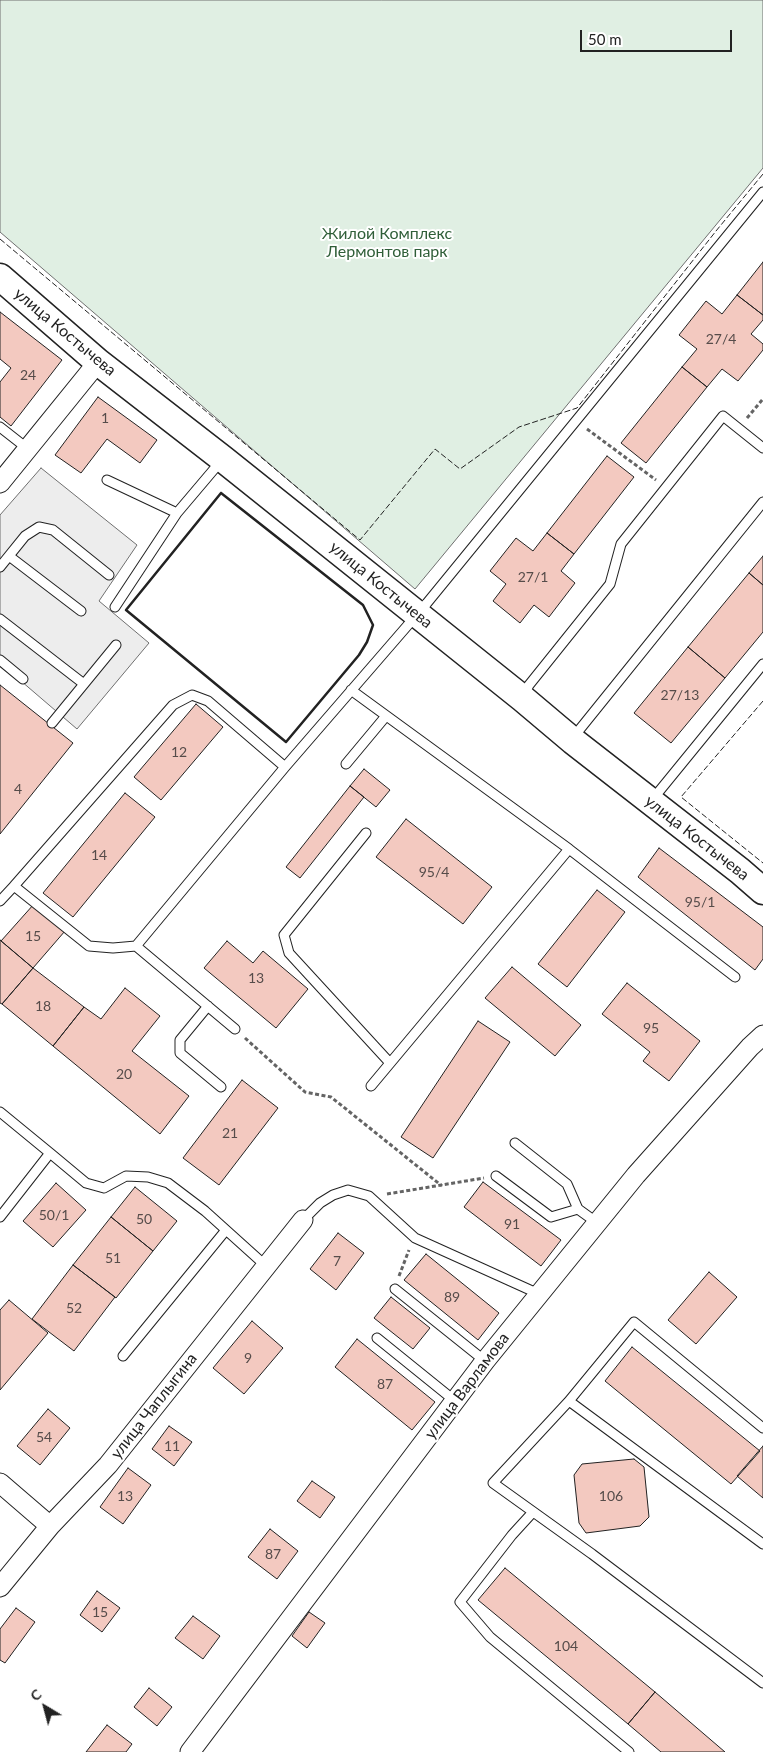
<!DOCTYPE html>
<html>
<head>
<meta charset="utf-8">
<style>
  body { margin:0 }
  #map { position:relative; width:763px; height:1752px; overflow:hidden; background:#fff; font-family:Lato,sans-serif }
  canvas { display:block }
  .north { position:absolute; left:20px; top:1682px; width:50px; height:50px; -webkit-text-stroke:4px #fff; paint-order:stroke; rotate:323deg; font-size:14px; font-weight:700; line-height:20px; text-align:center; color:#222 }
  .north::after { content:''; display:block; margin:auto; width:18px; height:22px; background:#222; clip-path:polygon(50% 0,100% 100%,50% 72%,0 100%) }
  .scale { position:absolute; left:580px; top:30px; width:152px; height:22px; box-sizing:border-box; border:2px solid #222; border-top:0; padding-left:6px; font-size:15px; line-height:18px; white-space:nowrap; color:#222; -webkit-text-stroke:4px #fff; paint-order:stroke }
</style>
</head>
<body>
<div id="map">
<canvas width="763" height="1752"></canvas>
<div class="north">С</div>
<div class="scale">50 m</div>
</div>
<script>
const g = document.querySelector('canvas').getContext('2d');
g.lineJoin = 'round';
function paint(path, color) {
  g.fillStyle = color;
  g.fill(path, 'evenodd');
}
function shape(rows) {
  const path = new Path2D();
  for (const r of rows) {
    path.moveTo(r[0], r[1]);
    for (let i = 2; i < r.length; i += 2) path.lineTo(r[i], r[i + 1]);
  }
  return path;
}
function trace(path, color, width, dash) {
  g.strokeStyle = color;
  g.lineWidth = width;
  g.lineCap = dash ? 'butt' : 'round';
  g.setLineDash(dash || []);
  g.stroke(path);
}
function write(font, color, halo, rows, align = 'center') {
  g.font = font + ' Lato,sans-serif';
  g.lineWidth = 4;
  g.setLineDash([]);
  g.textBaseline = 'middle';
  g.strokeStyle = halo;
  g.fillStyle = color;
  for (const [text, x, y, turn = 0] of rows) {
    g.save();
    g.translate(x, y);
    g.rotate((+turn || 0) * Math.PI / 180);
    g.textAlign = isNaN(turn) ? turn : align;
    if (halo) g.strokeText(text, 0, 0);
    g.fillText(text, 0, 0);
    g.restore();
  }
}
const green = shape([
  [0,0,763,0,763,168,415,589,0,232,0,0]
]);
const parking = shape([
  [41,468,137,545,99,601,149,643,77,729,0,663,0,515,41,468]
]);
const building = shape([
  [763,262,763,315,737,295,763,262],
  [737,295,763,315,763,320,751,334,763,344,763,350,738,381,722,369,707,387,682,367,697,349,679,335,706,301,722,314,737,295],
  [0,312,62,360,11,426,0,417,0,382,11,368,0,359,0,312],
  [682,367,707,387,646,463,621,443,682,367],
  [98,397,157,440,140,463,107,439,81,473,55,455,98,397],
  [607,456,634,477,574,554,547,533,607,456],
  [547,533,574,554,561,571,575,583,549,617,534,605,520,623,493,601,506,584,490,571,516,538,533,551,547,533],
  [763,556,763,585,749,573,763,556],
  [749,573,763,585,763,632,725,678,688,647,749,573],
  [688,647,725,678,671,743,634,713,688,647],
  [0,685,73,743,0,834,0,685],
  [196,704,223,727,161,800,134,777,196,704],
  [364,769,390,790,376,807,350,786,364,769],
  [350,786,364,797,300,878,286,867,350,786],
  [125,793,155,817,73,917,43,893,125,793],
  [406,819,492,887,463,924,376,857,406,819],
  [659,848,763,927,763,959,755,970,638,877,659,848],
  [597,890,625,912,567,987,538,964,597,890],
  [34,904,65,931,33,968,1,941,34,904],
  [0,940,33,968,2,1004,0,1003,0,940],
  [227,941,253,963,263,951,308,989,276,1028,204,968,227,941],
  [512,967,581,1025,555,1056,485,998,512,967],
  [33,968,84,1007,53,1046,2,1004,33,968],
  [627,983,700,1041,669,1081,643,1061,650,1052,602,1014,627,983],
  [125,988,160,1016,132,1051,189,1096,160,1134,53,1046,84,1007,101,1019,125,988],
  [478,1021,510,1042,433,1158,401,1137,478,1021],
  [242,1080,278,1108,219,1185,183,1158,242,1080],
  [483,1182,561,1240,541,1266,464,1207,483,1182],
  [56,1183,86,1210,53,1247,23,1221,56,1183],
  [135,1187,177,1221,153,1251,111,1217,135,1187],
  [111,1217,153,1251,116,1298,73,1265,111,1217],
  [338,1233,364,1253,336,1290,310,1269,338,1233],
  [426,1254,499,1313,478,1340,404,1280,426,1254],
  [73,1265,115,1297,74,1351,32,1319,73,1265],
  [709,1272,737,1297,696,1344,668,1320,709,1272],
  [391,1297,430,1328,413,1349,374,1318,391,1297],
  [9,1300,48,1333,0,1390,0,1310,9,1300],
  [252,1321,283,1348,244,1394,213,1368,252,1321],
  [357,1339,435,1402,412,1430,335,1367,357,1339],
  [632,1347,760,1451,731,1484,605,1381,632,1347],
  [48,1409,70,1428,40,1465,17,1446,48,1409],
  [169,1426,192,1442,174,1466,152,1449,169,1426],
  [763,1446,763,1498,737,1476,763,1446],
  [634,1459,644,1467,649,1517,640,1526,586,1533,579,1523,574,1475,582,1464,634,1459],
  [128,1468,151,1485,123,1524,100,1507,128,1468],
  [312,1481,335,1497,320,1518,297,1501,312,1481],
  [270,1529,298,1551,277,1579,248,1557,270,1529],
  [505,1568,655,1692,628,1724,478,1600,505,1568],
  [97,1591,120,1608,102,1632,80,1615,97,1591],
  [16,1608,35,1622,5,1663,0,1660,0,1629,16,1608],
  [309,1612,325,1623,307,1648,292,1636,309,1612],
  [193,1616,220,1636,203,1659,175,1638,193,1616],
  [149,1688,172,1707,157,1726,134,1707,149,1688],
  [655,1692,725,1752,661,1752,628,1724,655,1692],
  [107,1725,132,1744,126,1752,86,1752,107,1725]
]);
const path = shape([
  [747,418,763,399],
  [587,429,656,480],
  [245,1038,305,1092,331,1097,442,1186],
  [387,1194,484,1178],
  [399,1276,409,1250]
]);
const lane = shape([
  [0,427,28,449],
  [107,480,177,513,221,461],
  [9,556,81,611],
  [0,567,25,536,39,527,53,530,109,575],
  [115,607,177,513],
  [0,619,84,684],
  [0,660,23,679],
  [351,690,569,849,735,977],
  [522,697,529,685,610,584,621,544,723,416,763,448],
  [52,723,116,645],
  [574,739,580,729,763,502],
  [346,764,386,716],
  [285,767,208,701,192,695,173,705,14,886,89,946,113,948,136,946,285,767,427,603,763,192],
  [652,800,763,664],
  [366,833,284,935,289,953,390,1063],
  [0,901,14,886],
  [136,946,235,1029],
  [208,1006,180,1040,180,1053,221,1087],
  [371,1086,569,849],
  [0,1112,50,1153,0,1217],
  [515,1143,567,1184,578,1209,596,1222],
  [50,1153,86,1183,104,1188,126,1176,148,1177,168,1183,205,1211,266,1266],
  [496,1176,551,1217,578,1209],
  [303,1220,320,1203,333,1195,348,1190,369,1196,415,1238,539,1294],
  [395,1289,485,1361],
  [377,1338,455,1401],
  [123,1356,226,1230],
  [569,1401,634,1322,763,1428],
  [533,1512,512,1535,460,1602,490,1637,629,1752],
  [763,1544,569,1401,493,1483,592,1554,763,1683]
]);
const street = shape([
  [0,483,98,362],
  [0,1483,50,1526],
  [0,1587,50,1526,108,1465,303,1220],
  [190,1752,485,1361,636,1175,750,1047,763,1035]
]);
const secondary = shape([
  [0,277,98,362,223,459,522,698,573,741,740,871,763,891]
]);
const fence = shape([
  [0,239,360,540,435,449,460,469,519,427,577,408,716,231,763,174],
  [763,701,681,797,763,863]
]);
const wall = shape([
  [221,493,363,605,373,625,367,642,359,655,286,742,126,610,221,493]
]);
const numberNames = [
  ["27/4",721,339],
  ["24",28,375],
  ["1",105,418],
  ["27/1",533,577],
  ["27/13",680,695],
  ["12",179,752],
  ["4",18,789],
  ["14",99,855],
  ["95/4",434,872],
  ["95/1",700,902],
  ["15",33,936],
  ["13",256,978],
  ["18",43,1006],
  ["95",651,1028],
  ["20",124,1074],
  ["21",230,1133],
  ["50/1",54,1215],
  ["50",144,1219],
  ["91",512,1224],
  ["51",113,1258],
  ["7",337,1261],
  ["89",452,1297],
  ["52",74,1308],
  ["9",248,1358],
  ["87",385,1384],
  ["54",44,1437],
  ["11",172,1446],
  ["13",125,1496],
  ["106",611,1496],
  ["87",273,1554],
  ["15",100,1612],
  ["104",566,1646]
];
const parkNames = [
  ["Жилой Комплекс",387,234],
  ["Лермонтов парк",387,252]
];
const streetNames = [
  ["улица Костычева",65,332,40],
  ["улица Костычева",381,585,39],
  ["улица Костычева",697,838,38],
  ["улица Варламова",467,1386,-53],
  ["улица Чаплыгина",154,1406,-52]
];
paint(green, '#e0efe3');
trace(green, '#6f6f6f', 1);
paint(parking, '#ededed');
trace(parking, '#6f6f6f', 1);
paint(building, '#f3c9c0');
trace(building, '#222', 1);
trace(lane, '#222', 11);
trace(street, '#222', 21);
trace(secondary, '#222', 29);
trace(path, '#646464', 3, [4, 2.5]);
trace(lane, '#fff', 9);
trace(street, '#fff', 19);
trace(secondary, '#fff', 26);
trace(fence, '#222', 1, [6, 2.5]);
trace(wall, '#222', 2.5);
write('14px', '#564c4a', null, numberNames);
write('16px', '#2f5e38', '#fff', parkNames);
write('16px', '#222', '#fff', streetNames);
</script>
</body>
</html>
